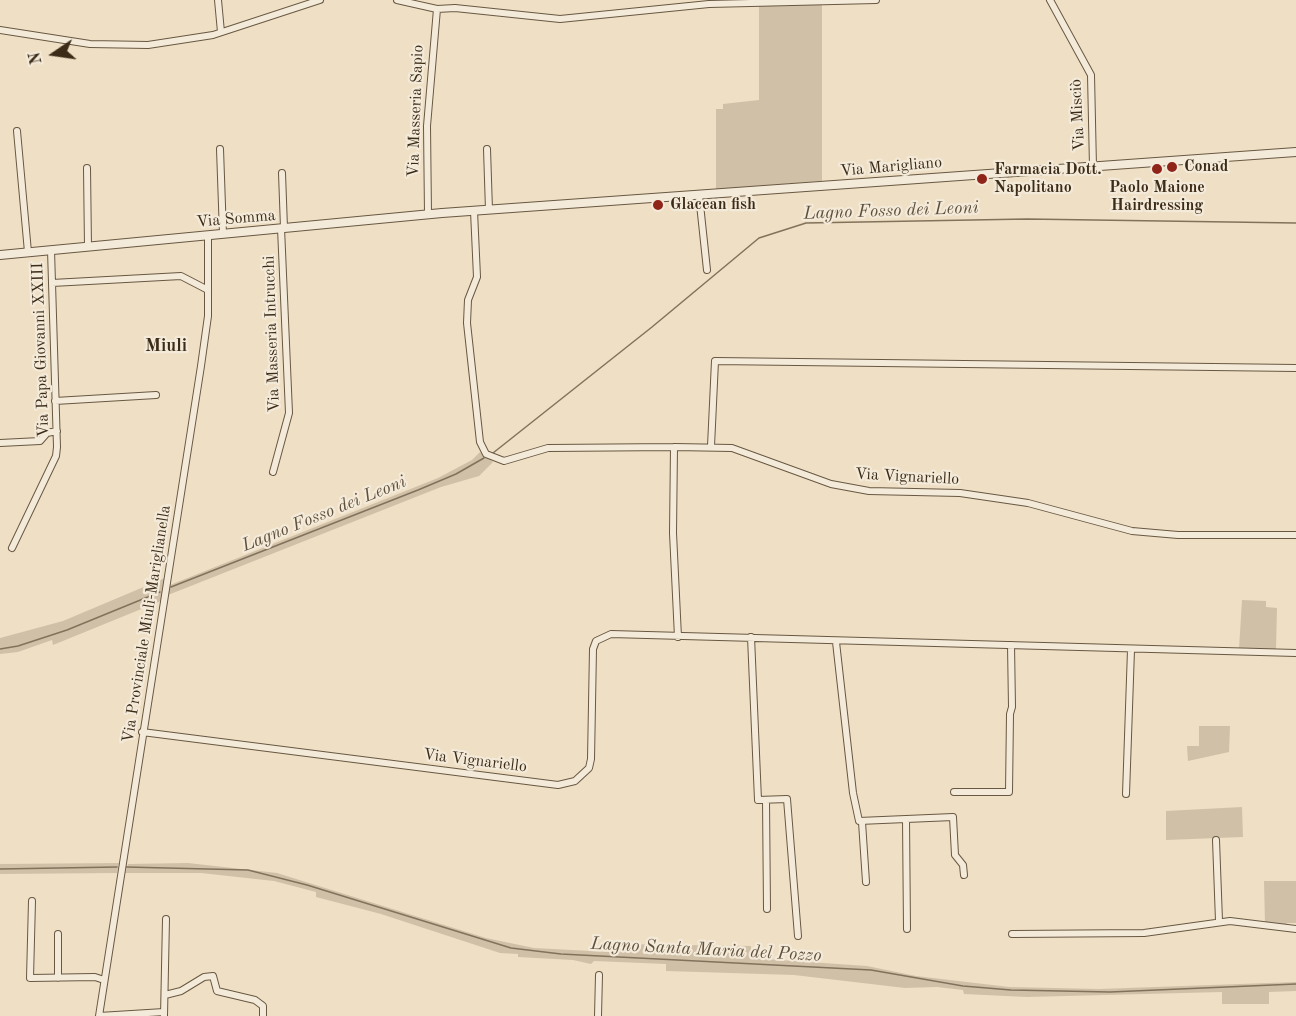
<!DOCTYPE html>
<html>
<head>
<meta charset="utf-8">
<style>
  body { margin:0 }
  #map { position:relative; width:1296px; height:1016px; overflow:hidden; background:#eedfc5; font-family:"Old Standard TT",serif }
  canvas { display:block }
  .north { position:absolute; left:24px; top:24px; width:60px; height:60px; -webkit-text-stroke:4px #f4ead9; paint-order:stroke; rotate:257deg; font-size:16px; font-weight:700; line-height:24px; text-align:center; color:#3b2b17 }
  .north::after { content:''; display:block; margin:auto; width:21px; height:27px; background:#3b2b17; clip-path:polygon(50% 0,100% 100%,50% 72%,0 100%) }
</style>
</head>
<body>
<div id="map">
<canvas width="1296" height="1016"></canvas>
<div class="north">N</div>
</div>
<script>
const g = document.querySelector('canvas').getContext('2d');
g.lineJoin = 'round';
function paint(path, color) {
  g.fillStyle = color;
  g.fill(path, 'evenodd');
}
function shape(rows) {
  const path = new Path2D();
  for (const r of rows) {
    path.moveTo(r[0], r[1]);
    for (let i = 2; i < r.length; i += 2) path.lineTo(r[i], r[i + 1]);
  }
  return path;
}
function trace(path, color, width, dash) {
  g.strokeStyle = color;
  g.lineWidth = width;
  g.lineCap = dash ? 'butt' : 'round';
  g.setLineDash(dash || []);
  g.stroke(path);
}
function write(font, color, halo, rows, align = 'center') {
  g.font = font + ' "Old Standard TT",serif';
  g.lineWidth = 4.5;
  g.setLineDash([]);
  g.textBaseline = 'middle';
  g.strokeStyle = halo;
  g.fillStyle = color;
  for (const [text, x, y, turn = 0] of rows) {
    g.save();
    g.translate(x, y);
    g.rotate((+turn || 0) * Math.PI / 180);
    g.textAlign = isNaN(turn) ? turn : align;
    if (halo) g.strokeText(text, 0, 0);
    g.fillText(text, 0, 0);
    g.restore();
  }
}
const green = shape([
  [822,3,822,181,716,189,716,109,723,109,723,104,759,100,759,4],
  [480,452,493,462,479,476,441,487,168,595,170,585,438,478,472,460],
  [165,578,161,601,53,645,52,640,18,652,0,654,0,638,63,621],
  [1242,600,1266,601,1266,607,1277,608,1276,649,1239,649],
  [1199,726,1230,726,1229,752,1188,761,1187,746,1199,746],
  [1242,807,1243,837,1166,840,1166,811],
  [119,863,117,873,0,874,0,864],
  [188,863,277,873,486,938,534,948,610,952,613,944,751,946,751,958,867,966,916,976,1009,987,1099,989,1296,982,1296,991,1269,992,1269,1004,1222,1004,1222,992,1027,997,964,994,963,990,937,987,905,988,794,975,666,971,666,964,594,961,591,964,573,960,518,957,518,954,500,953,381,914,316,897,316,892,274,881,201,873,125,873,128,864],
  [1264,881,1296,881,1296,923,1287,923,1286,926,1265,924]
]);
const stream = shape([
  [493,453,652,327,759,238,806,223,1027,219,1296,223],
  [171,587,418,490,456,474,484,458],
  [0,649,18,646,67,630,160,592],
  [126,867,248,870,307,885,511,948,561,954,871,970,963,986,1011,990,1110,992,1296,984],
  [0,869,117,867]
]);
const minor = shape([
  [218,0,221,32],
  [397,0,437,9,455,8,560,19,709,4,876,0],
  [1050,0,1091,75,1093,167],
  [0,30,90,44,148,45,213,35,320,0],
  [17,131,28,252],
  [220,149,223,234],
  [487,149,489,210],
  [87,168,88,247],
  [282,173,284,228],
  [699,195,707,270],
  [474,211,477,277,468,300,467,323,480,442,486,454,504,461,548,448,674,447],
  [428,214,427,126,437,9],
  [52,283,181,276,208,290],
  [55,401,156,395],
  [0,443,40,441,47,433,57,431],
  [711,446,715,361,1296,368],
  [273,472,289,413,281,228],
  [12,548,56,456,57,447,51,250],
  [678,637,673,533,674,447,732,448,831,484,869,491,960,493,1028,503,1132,531,1178,535,1296,535],
  [751,637,758,800,787,799,798,936],
  [836,642,853,793,859,821,953,817,955,855,963,865,964,875],
  [142,732,558,785,575,781,589,768,591,759,593,649,596,641,611,634,1296,653],
  [954,792,1009,792,1010,714,1012,707,1011,645],
  [1126,794,1131,650],
  [766,800,767,909],
  [906,819,907,929],
  [862,822,866,882],
  [1216,840,1219,921],
  [32,901,30,978,95,977,104,980],
  [1012,934,1144,933,1230,921,1296,929],
  [58,978,58,934],
  [165,995,181,991,204,977,213,976,217,991,255,1000,263,1006,263,1016],
  [99,1016,201,366,208,316,208,235],
  [99,1016,164,1012],
  [164,1016,166,919],
  [598,1016,599,975]
]);
const tertiary = shape([
  [0,255,442,213,1296,152]
]);
const markers = [
  [1172,167,6,"#8f2418"],
  [1157,169,6,"#8f2418"],
  [982,179,6,"#8f2418"],
  [658,205,6,"#8f2418"]
];
const streetNames = [
  ["Via Masseria Sapio",416,111,-88],
  ["Via Misciò",1078,115,-93],
  ["Via Marigliano",891,167,-5],
  ["Via Somma",236,219,-5],
  ["Via Masseria Intrucchi",272,334,-92],
  ["Via Papa Giovanni XXIII",41,350,-92],
  ["Via Vignariello",907,477,3],
  ["Via Provinciale Miuli-Mariglianella",147,624,-81],
  ["Via Vignariello",475,761,7]
];
const poiNames = [
  ["Conad",1184,167],
  ["Farmacia Dott.",994,170],
  ["Napolitano",994,188],
  ["Paolo Maione",1157,188,"center"],
  ["Hairdressing",1157,206,"center"],
  ["Glacean fish",670,205]
];
const waterNames = [
  ["Lagno Fosso dei Leoni",891,211,-2],
  ["Lagno Fosso dei Leoni",324,514,-22],
  ["Lagno Santa Maria del Pozzo",706,950,3]
];
const neighbourhoodNames = [
  ["Miuli",166,346]
];
paint(green, '#d0c0a7');
trace(stream, '#82725c', 1.5);
trace(minor, '#685842', 8);
trace(tertiary, '#685842', 10);
trace(minor, '#f4ead9', 6);
trace(tertiary, '#f4ead9', 8);
for (const [x, y, r, color] of markers) {
  const dot = new Path2D();
  dot.arc(x, y, r, 0, 2 * Math.PI);
  g.fillStyle = color;
  g.fill(dot);
  trace(dot, '#f4ead9', 2);
}
write('16px', '#3b2b17', '#f4ead9', streetNames);
write('bold 16px', '#3b2b17', '#f4ead9', poiNames, 'left');
write('italic 18px', '#5e4f3a', '#f4ead9', waterNames);
write('bold 18px', '#3b2b17', '#f4ead9', neighbourhoodNames);
</script>
</body>
</html>
